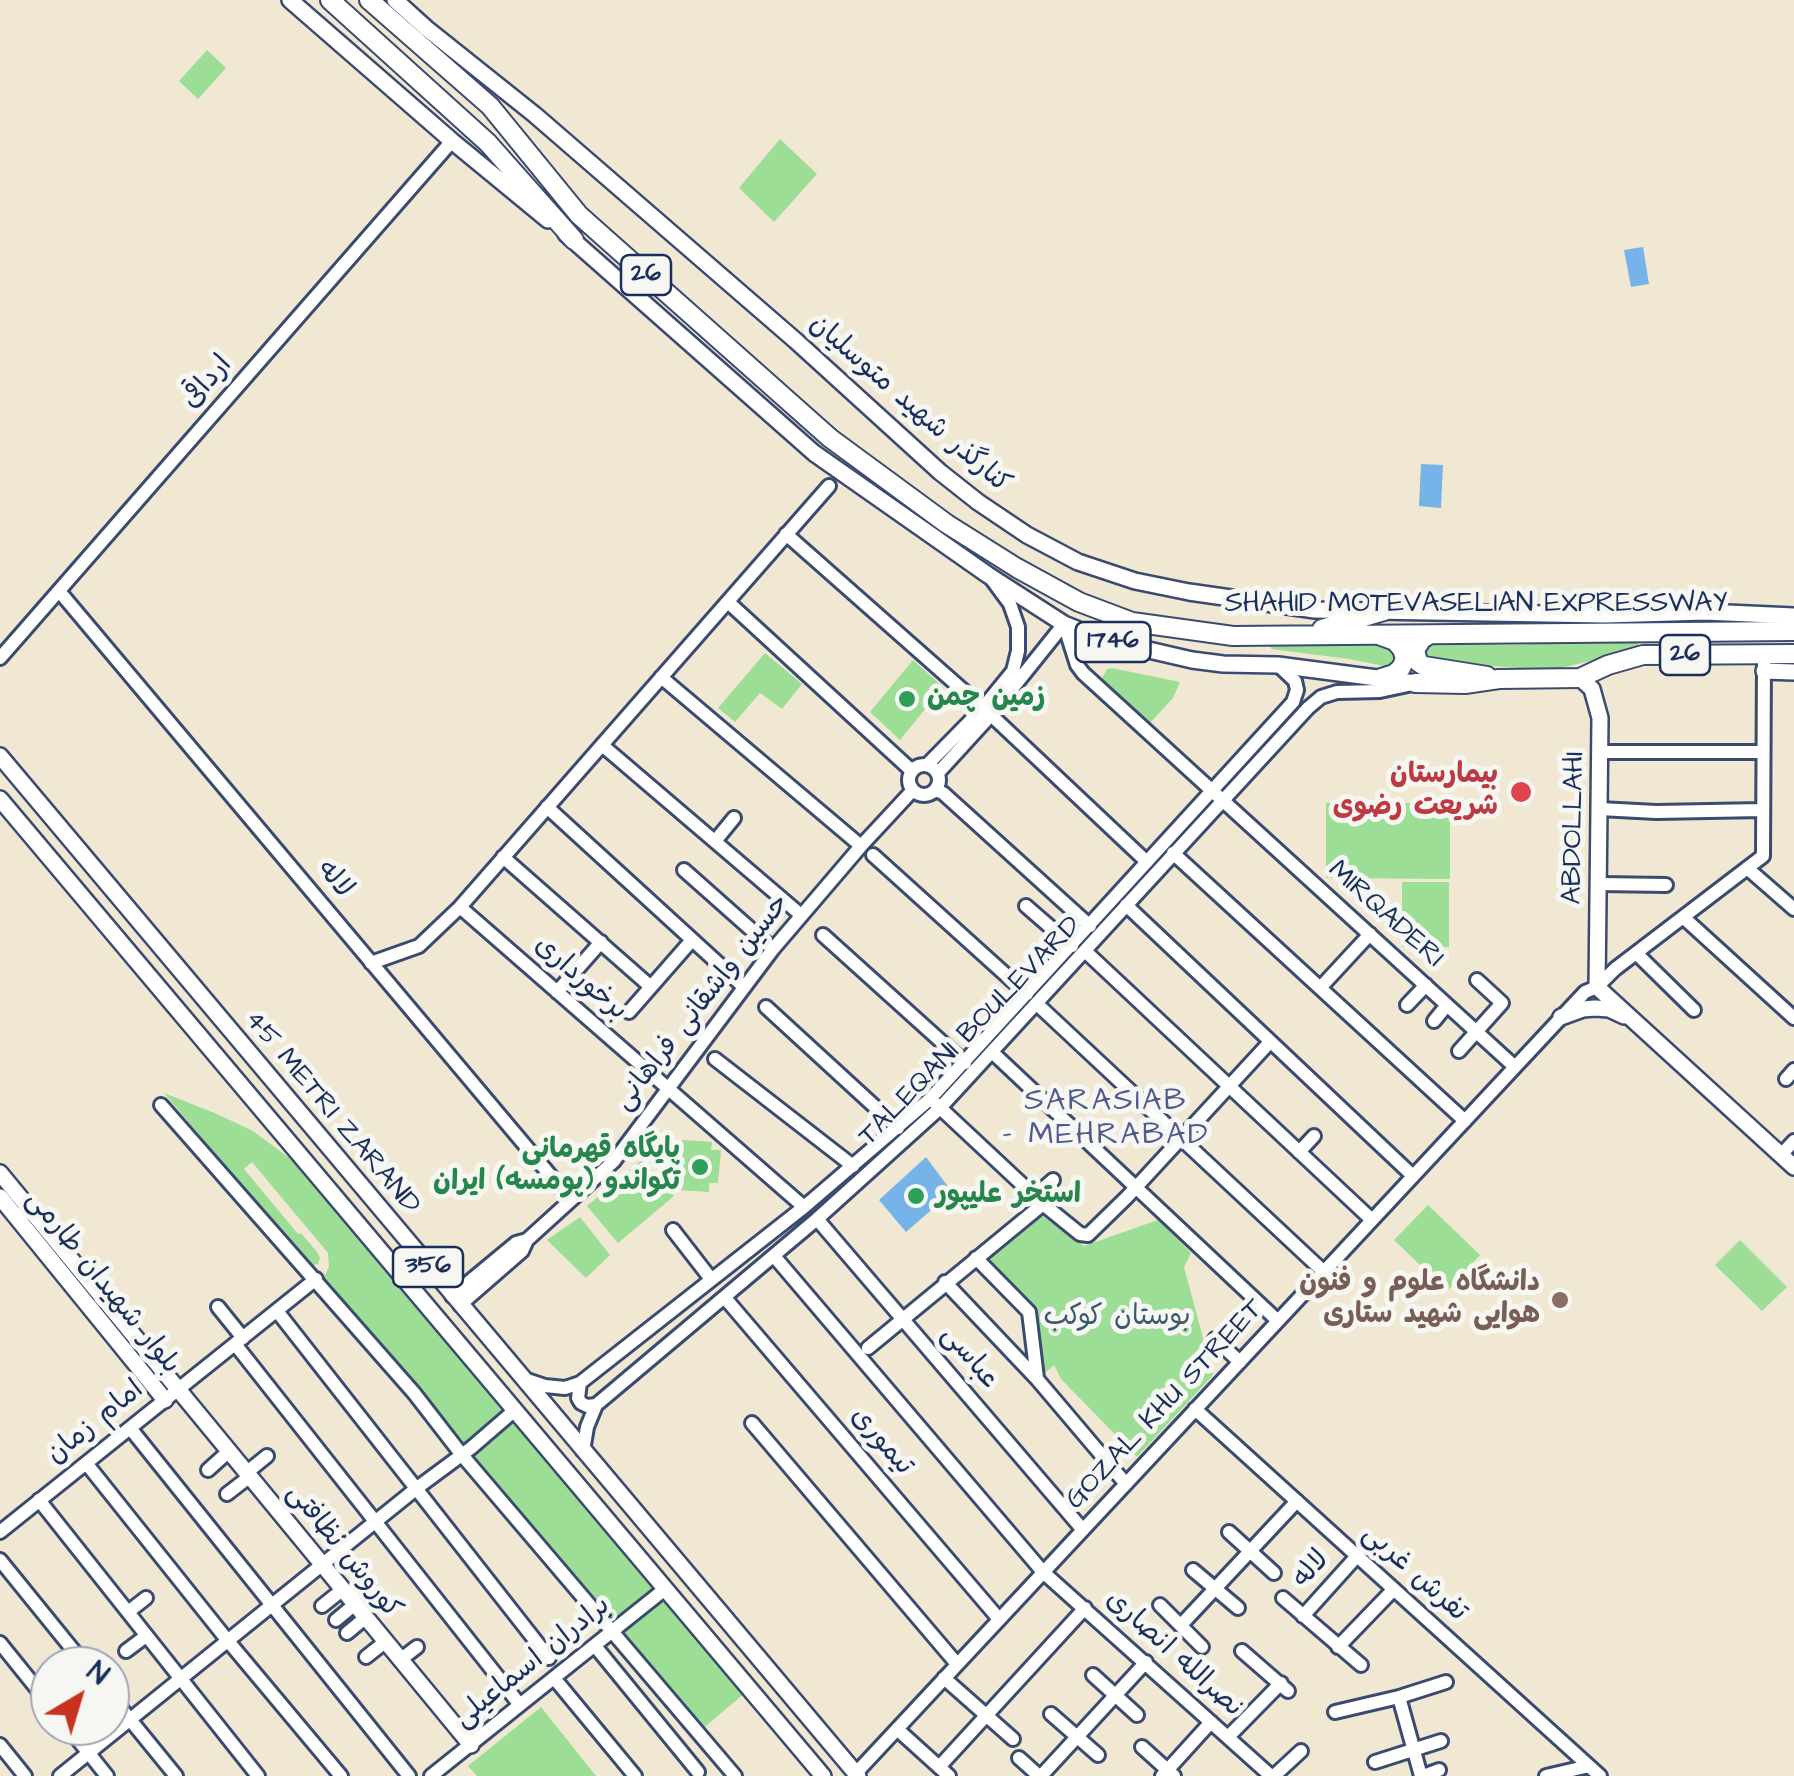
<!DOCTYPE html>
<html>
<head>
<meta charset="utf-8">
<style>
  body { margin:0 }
  #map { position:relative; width:1794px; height:1776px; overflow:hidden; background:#f0e8d3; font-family:"Architects Daughter",sans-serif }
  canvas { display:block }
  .north { position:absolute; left:30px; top:1646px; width:100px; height:100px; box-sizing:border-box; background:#f6f6f2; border:2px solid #9ea6b7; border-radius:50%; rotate:38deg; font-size:28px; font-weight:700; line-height:40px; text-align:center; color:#1b2f5e }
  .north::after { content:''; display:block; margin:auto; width:35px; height:45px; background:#c8321e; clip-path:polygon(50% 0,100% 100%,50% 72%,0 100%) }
</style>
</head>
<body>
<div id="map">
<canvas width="1794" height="1776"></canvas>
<div class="north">N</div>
</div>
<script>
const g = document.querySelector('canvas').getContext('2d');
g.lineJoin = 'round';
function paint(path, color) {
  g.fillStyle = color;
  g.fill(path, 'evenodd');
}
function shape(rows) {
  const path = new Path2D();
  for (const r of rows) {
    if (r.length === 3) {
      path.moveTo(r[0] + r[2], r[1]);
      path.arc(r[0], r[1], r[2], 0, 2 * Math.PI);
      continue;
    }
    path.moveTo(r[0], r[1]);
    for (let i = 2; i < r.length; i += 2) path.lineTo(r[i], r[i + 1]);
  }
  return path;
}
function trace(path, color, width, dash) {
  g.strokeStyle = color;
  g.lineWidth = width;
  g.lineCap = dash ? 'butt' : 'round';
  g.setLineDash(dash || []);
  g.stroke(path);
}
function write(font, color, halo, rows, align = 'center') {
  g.font = font + ' "Architects Daughter","Playpen Sans Arabic",sans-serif';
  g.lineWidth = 10;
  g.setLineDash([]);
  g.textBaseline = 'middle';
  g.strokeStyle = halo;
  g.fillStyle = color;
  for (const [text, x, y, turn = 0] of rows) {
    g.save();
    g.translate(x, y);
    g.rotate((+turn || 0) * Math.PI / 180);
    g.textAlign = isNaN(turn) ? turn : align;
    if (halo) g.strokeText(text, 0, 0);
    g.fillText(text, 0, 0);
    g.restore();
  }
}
const green = shape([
  [207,50,226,68,198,99,179,81],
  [780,139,817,174,774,222,739,188],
  [1637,640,1639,649,1553,670,1427,662,1420,647,1426,644,1520,645,1568,641],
  [1415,641,1425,674,1349,659,1271,649,1271,643,1338,645],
  [765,653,802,684,782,709,760,693,735,722,718,708],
  [913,660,943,687,900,740,870,712],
  [1112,668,1180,682,1173,698,1150,723,1101,680,1107,669],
  [1326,803,1450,803,1450,879,1326,878],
  [1402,882,1449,882,1449,947,1402,947],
  [164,1093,217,1114,253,1131,300,1166,505,1410,504,1413,465,1447,327,1287,324,1278,329,1266,328,1253,252,1162,244,1169,298,1234,301,1233,317,1252,320,1258,318,1264,310,1266],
  [682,1140,712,1142,711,1150,721,1150,718,1183,709,1183,709,1192,678,1190],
  [643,1159,674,1196,618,1243,587,1206],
  [1428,1205,1480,1255,1447,1291,1394,1240],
  [1041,1215,1084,1246,1158,1220,1191,1253,1184,1267,1213,1375,1137,1457,1061,1379,1054,1365,1044,1374,1033,1303,1029,1302,990,1265,989,1252],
  [580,1217,610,1255,586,1278,547,1240],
  [1740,1240,1787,1287,1762,1311,1715,1265],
  [512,1424,519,1425,656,1586,611,1621,473,1455],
  [662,1597,667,1599,746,1692,700,1731,620,1632],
  [541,1707,596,1776,477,1776,468,1766]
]);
const water = shape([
  [1643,247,1649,284,1631,287,1624,250],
  [1421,464,1443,465,1441,508,1419,506],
  [926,1157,952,1192,906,1232,879,1200]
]);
const minor = shape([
  [786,534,991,715,1147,862],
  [59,591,571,1200],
  [728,602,912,771],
  [1064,624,1077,665,1083,673,1515,1067],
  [0,658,452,141],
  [661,677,861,846],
  [602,745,801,915],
  [1601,752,1763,752],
  [927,765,982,709,1013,671,1018,651,1018,627,1010,604,993,581],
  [924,780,15],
  [938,773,991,715,1064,624],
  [935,790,943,793,1090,926],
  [547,807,744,987],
  [1600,809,1656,812,1762,810],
  [716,840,734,818],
  [1173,853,1465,1121],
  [873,855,1027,994],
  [503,857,651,987],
  [1747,868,1794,909],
  [684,870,773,949],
  [1599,884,1666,885],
  [1126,905,1413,1176],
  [1026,906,1072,946],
  [460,907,804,1207],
  [1683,917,1794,1018],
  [823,935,965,1063],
  [1085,951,1372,1220],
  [1636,953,1694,1010],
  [371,963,419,946,460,907,829,486],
  [1320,988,1370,934],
  [557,992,601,942],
  [1037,1004,1324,1272],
  [1407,1005,1426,985],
  [766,1007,898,1128],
  [629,1012,692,940],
  [1434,1021,1447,1005],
  [1459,1051,1502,1003,1477,980],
  [992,1052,1278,1321],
  [715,1059,853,1166],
  [1786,1079,1794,1070],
  [936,1104,1043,1204,1080,1234,1088,1235,1127,1197,1270,1042],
  [161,1105,414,1393,462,1455,735,1776],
  [1299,1152,1314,1136],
  [1781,1155,1794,1141],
  [1035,1196,1053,1180],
  [817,1219,1083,1530],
  [673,1230,711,1279],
  [774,1256,1043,1572,1271,1776],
  [976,1258,1029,1312,1037,1378],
  [945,1282,1037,1379,1126,1484],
  [452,1296,516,1243,527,1240],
  [725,1298,999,1619],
  [460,1305,522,1251,527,1240,614,1161,773,949,861,846,913,790],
  [218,1307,243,1338],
  [277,1311,549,1658],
  [1215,1339,1240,1362],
  [235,1344,520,1705],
  [868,1348,1043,1204],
  [524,1379,545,1386,565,1388,580,1383,804,1207,930,1099,1293,702,1297,690,1295,681,1278,665],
  [580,1383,578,1398,581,1403,587,1406,596,1405],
  [1195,1409,1600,1776],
  [752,1423,957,1664],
  [130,1428,409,1776],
  [583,1451,587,1427,596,1405,817,1219,940,1108,1308,708,1321,697,1337,692,1380,691,1408,685],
  [86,1463,228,1641,341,1776],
  [208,1470,228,1452],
  [246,1473,267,1456],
  [227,1494,249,1477],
  [39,1500,258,1776],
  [0,1532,316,1279],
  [1229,1532,1274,1573],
  [0,1560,86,1666],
  [1193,1570,1238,1608],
  [1283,1598,1361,1665],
  [349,1599,369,1583],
  [1160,1605,1202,1647],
  [322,1606,342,1590],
  [128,1612,146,1598],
  [1303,1616,1357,1556],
  [336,1620,354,1605],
  [1181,1625,1297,1501],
  [347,1633,365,1618],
  [0,1643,50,1705],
  [595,1646,698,1772],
  [1338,1647,1394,1589],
  [126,1651,146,1636],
  [1242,1651,1288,1691],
  [366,1657,385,1642],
  [400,1660,417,1647],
  [1093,1675,1137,1715],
  [554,1678,635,1776],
  [944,1678,1013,1739],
  [110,1695,176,1776],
  [1399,1697,1421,1776],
  [1335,1712,1399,1697,1446,1682],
  [1051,1714,1098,1755],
  [67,1726,107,1776],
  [897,1729,949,1776],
  [1228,1737,1281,1683],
  [0,1745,25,1776],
  [1142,1747,1174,1776],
  [1019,1758,1039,1776],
  [1375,1762,1441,1741],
  [939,1767,1085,1608],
  [856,1773,1585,992,1597,987,1615,969,1763,856,1764,661],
  [60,1776,417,1488,471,1448,515,1410],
  [431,1776,665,1589],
  [1041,1776,1146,1662],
  [1162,1776,1211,1722],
  [1274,1776,1301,1751],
  [1423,1776,1439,1770],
  [1546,1776,1589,1766]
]);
const major = shape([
  [290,0,452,141,548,220],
  [395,0,426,28,535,115,796,341,940,472,978,502,1027,535,1078,562,1135,581,1189,592,1315,610,1605,615,1705,612,1794,616],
  [566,234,814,453,988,575,1064,624,1101,639,1192,660,1223,664,1278,665,1415,683],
  [1764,671,1794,672],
  [1580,678,1592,689,1600,718,1597,987,1794,1167],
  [0,756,858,1776],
  [0,799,823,1776],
  [1561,1017,1583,1009,1595,1008,1609,1009,1624,1016],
  [0,1173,471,1745],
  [0,1197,165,1400]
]);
const highway = shape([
  [330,0,488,143,574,240],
  [369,0,490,106,579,215,830,438,947,524,1017,568,1079,602,1132,622,1233,636,1794,631],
  [1322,629,1384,611],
  [1429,635,1422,639,1415,650,1418,662,1424,666,1487,676],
  [1381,678,1394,674,1401,668,1405,659,1402,649,1395,641,1381,636],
  [1415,683,1465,684,1499,679,1580,678,1608,665,1643,655,1794,654]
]);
const markers = [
  [907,699,10,"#2e9e5b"],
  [1521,792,12,"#e0444e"],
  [700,1167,10,"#2e9e5b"],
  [916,1196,10,"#2e9e5b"],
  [1560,1300,10,"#8d6e63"]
];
const shields = [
  [646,275,50],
  [1113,642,75],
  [1685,655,50],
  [428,1267,70]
];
const shieldNames = [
  ["26",646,275],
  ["1746",1113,642],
  ["26",1685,655],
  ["356",428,1267]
];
const streetNames = [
  ["ارداقی",208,383,-49],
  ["کنارگذر شهید متوسلیان",909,405,41],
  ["SHAHID MOTEVASELIAN EXPRESSWAY",1476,605],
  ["ABDOLLAHI",1575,828,-89],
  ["لاله",334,880,50],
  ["MIRQADERI",1385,915,42],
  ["برخورداری",580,979,41],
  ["حسین واشقانی فراهانی",703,1003,-52],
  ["TALEQANI BOULEVARD",971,1032,-46],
  ["45 METRI ZARAND",331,1113,50],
  ["بلوار شهیدان طارمی",102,1283,51],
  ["عباسی",969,1358,50],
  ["GOZAL KHU STREET",1166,1405,-47],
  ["امام زمان",96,1423,-39],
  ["تیموری",881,1442,49],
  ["کوروش نظافتی",343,1552,51],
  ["لاله",1312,1570,-48],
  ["تفرش غربی",1414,1574,42],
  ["نصرالله انصاری",1174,1655,42],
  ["برادران اسماعیلی",533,1663,-39]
];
const leisureNames = [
  ["زمین چمن",927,699],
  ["پایگاه قهرمانی",680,1151,"right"],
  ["تکواندو (پومسه) ایران",680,1183,"right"],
  ["استخر علیپور",936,1196]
];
const healthNames = [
  ["بیمارستان",1498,776],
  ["شریعت رضوی",1498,808]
];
const educationNames = [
  ["دانشگاه علوم و فنون",1540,1284],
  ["هوایی شهید ستاری",1540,1316]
];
const parkNames = [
  ["بوستان کوکب",1117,1318]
];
const neighbourhoodNames = [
  ["SARASIAB",1106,1103],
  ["- MEHRABAD",1106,1137]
];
paint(green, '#9cde95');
paint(water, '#76b3e8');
trace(minor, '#3b4b70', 18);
trace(major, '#3b4b70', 20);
trace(highway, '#3b4b70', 22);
trace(minor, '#fff', 12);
trace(major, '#fff', 15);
trace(highway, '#fff', 18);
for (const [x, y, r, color] of markers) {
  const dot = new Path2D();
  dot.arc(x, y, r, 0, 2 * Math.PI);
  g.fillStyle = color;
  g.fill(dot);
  trace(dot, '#f6f6f2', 4);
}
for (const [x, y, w] of shields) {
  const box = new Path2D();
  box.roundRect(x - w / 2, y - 20, w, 40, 8);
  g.fillStyle = '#f6f6f2';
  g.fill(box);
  trace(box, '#1b2f5e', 2.5);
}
write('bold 25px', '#1b2f5e', null, shieldNames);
write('28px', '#1b2f5e', '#f6f6f2', streetNames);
write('bold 28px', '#27864d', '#f6f6f2', leisureNames, 'left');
write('bold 28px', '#be3a42', '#f6f6f2', healthNames, 'right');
write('bold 28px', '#785e54', '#f6f6f2', educationNames, 'right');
write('28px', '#3b5b6c', '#f6f6f2', parkNames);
g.letterSpacing = '2.5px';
write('30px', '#51598e', '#f6f6f2', neighbourhoodNames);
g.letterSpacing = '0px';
</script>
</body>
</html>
